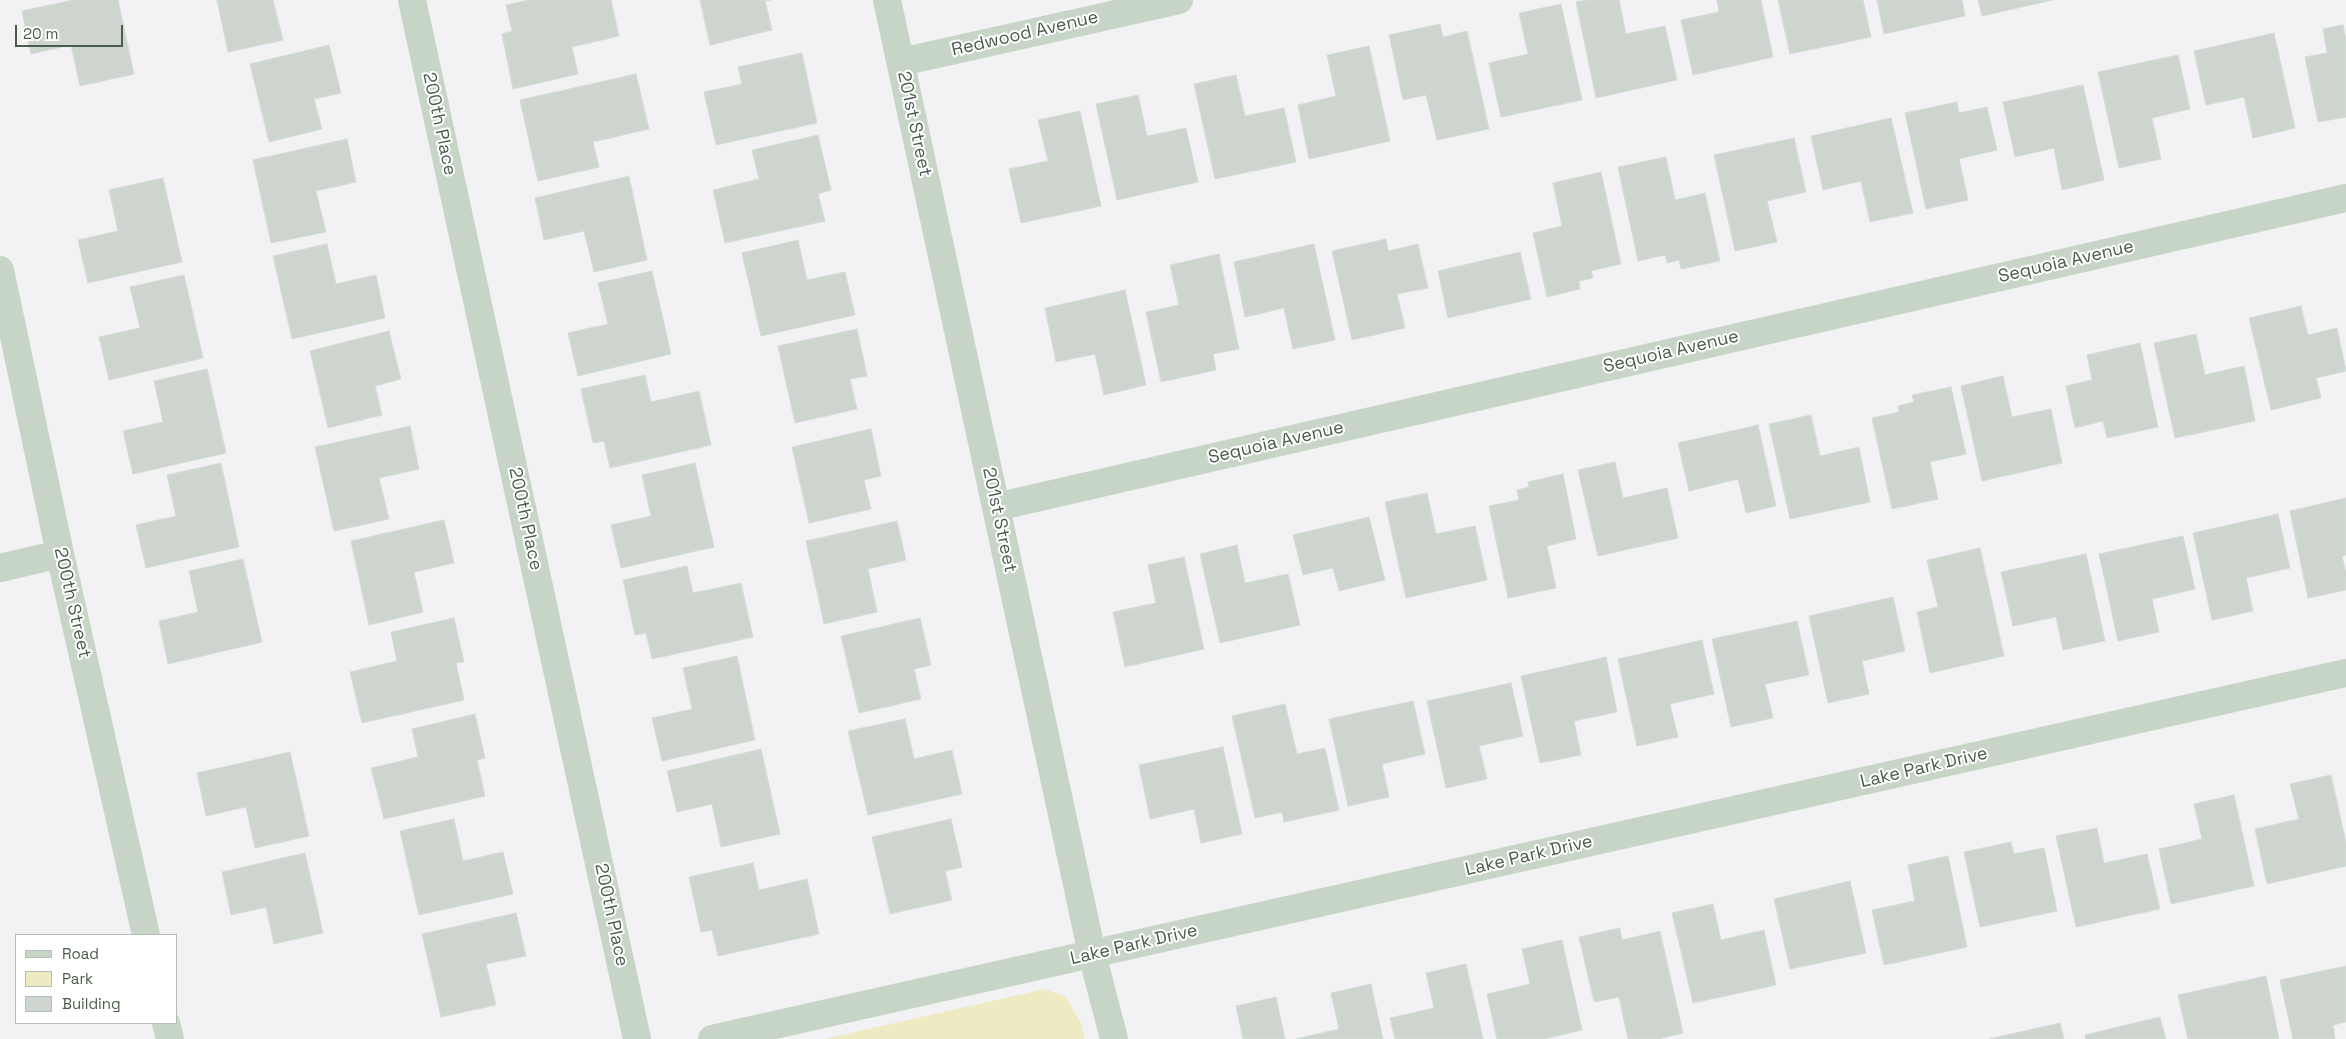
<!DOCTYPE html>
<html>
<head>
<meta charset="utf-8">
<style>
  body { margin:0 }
  #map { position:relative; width:2346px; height:1039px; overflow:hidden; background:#f2f1f3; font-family:"Space Grotesk",sans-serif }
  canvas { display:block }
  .legend { position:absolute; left:15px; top:934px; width:162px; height:90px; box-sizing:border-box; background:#fff; border:1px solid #b6bfb7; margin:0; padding:6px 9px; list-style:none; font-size:15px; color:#495e4a }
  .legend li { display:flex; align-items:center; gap:10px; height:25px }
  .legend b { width:25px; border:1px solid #b6bfb7 }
  .scale { position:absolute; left:15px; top:25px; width:108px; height:22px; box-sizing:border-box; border:2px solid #495e4a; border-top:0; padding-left:6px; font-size:15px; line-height:18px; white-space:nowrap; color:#495e4a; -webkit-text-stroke:4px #fff; paint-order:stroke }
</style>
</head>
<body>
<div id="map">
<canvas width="2346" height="1039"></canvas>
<ul class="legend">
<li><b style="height:6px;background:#c6d5c6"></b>Road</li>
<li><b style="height:14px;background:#eeebc2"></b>Park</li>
<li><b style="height:14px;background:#ced5cf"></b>Building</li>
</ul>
<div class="scale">20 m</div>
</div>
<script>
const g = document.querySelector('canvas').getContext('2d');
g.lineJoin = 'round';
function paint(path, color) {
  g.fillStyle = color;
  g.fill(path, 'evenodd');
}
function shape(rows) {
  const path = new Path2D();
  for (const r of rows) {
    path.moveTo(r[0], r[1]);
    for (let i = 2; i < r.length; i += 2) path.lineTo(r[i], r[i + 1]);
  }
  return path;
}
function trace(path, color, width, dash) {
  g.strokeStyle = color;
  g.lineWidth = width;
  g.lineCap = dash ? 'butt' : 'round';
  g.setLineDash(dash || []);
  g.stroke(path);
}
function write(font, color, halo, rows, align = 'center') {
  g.font = font + ' "Space Grotesk",sans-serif';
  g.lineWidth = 4;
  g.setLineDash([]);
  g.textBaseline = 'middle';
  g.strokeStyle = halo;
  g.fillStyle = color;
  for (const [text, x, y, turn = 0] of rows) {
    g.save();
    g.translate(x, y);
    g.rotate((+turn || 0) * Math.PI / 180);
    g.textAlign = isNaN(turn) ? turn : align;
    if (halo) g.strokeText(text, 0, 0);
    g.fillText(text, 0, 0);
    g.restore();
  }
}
const green = shape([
  [1045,989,1066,997,1081,1023,1085,1039,824,1039]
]);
const building = shape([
  [73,0,118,0,134,74,80,86,71,45,31,54,22,11,73,0],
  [217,0,273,0,283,40,228,52,217,0],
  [529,0,611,0,619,36,572,47,578,74,513,89,502,34,512,31,506,5,529,0],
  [700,0,771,0,765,1,772,30,710,45,700,0],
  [1587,0,1619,0,1626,34,1665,26,1677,80,1596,98,1576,2,1587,0],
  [1717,0,1761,0,1773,57,1693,75,1681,20,1719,12,1717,0],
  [1778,0,1863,0,1871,37,1790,54,1778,0],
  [1877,0,1962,0,1965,16,1884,34,1877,0],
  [1978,0,2053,0,1982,16,1978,0],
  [1561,4,1582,100,1501,117,1489,63,1528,54,1519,13,1561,4],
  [1440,24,1443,37,1467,31,1489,129,1437,140,1426,95,1403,100,1389,35,1440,24],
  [2343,25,2346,40,2346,117,2318,122,2305,57,2327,53,2323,29,2343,25],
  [2274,33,2295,128,2253,138,2244,97,2206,105,2194,51,2274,33],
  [329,45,341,93,314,99,322,129,269,142,250,64,329,45],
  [1369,46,1390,141,1309,159,1298,105,1336,96,1327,55,1369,46],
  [802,53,817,123,716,145,704,92,742,84,738,67,802,53],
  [2178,55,2190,109,2152,118,2161,159,2119,168,2098,72,2178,55],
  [636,74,649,129,593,142,599,167,538,181,520,100,636,74],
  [1236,75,1245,116,1284,108,1296,162,1215,179,1194,84,1236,75],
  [2083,85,2104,180,2062,190,2054,148,2015,157,2003,102,2083,85],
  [1138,95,1147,136,1186,128,1198,182,1117,200,1096,104,1138,95],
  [1957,102,1959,113,1987,107,1997,150,1959,159,1968,200,1926,209,1905,113,1957,102],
  [1080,111,1101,206,1021,223,1009,169,1048,161,1038,120,1080,111],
  [1891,118,1913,213,1870,222,1861,181,1823,190,1811,136,1891,118],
  [818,135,831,190,818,194,825,221,725,243,713,190,759,179,752,150,818,135],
  [1794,138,1806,192,1767,201,1777,242,1735,251,1714,155,1794,138],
  [347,139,356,182,316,191,326,232,271,243,253,160,347,139],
  [1666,157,1675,200,1705,193,1720,261,1681,269,1679,260,1667,263,1665,255,1638,261,1618,167,1666,157],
  [1601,172,1621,264,1591,271,1593,278,1579,281,1580,289,1547,297,1533,233,1562,226,1553,183,1601,172],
  [629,176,647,260,594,272,584,231,544,240,535,198,629,176],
  [163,178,182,262,88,283,78,240,118,231,109,190,163,178],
  [1386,239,1388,251,1418,244,1428,288,1397,294,1405,328,1352,340,1332,251,1386,239],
  [798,240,807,280,845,272,855,315,761,336,742,253,798,240],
  [327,244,336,284,376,275,385,318,292,339,273,256,327,244],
  [1314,244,1335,340,1293,349,1284,308,1245,317,1234,262,1314,244],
  [1520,252,1531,299,1448,318,1438,271,1520,252],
  [1219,254,1239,349,1213,354,1216,370,1161,382,1146,312,1179,305,1170,265,1219,254],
  [652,271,671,354,578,376,568,333,608,324,598,283,652,271],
  [184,275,203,358,109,380,99,337,140,328,130,287,184,275],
  [1125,290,1146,385,1104,395,1095,354,1056,362,1045,308,1125,290],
  [2301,306,2308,335,2337,328,2346,371,2316,378,2321,398,2271,410,2249,318,2301,306],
  [857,329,867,376,850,379,857,409,795,423,778,346,857,329],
  [389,331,401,379,375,386,382,415,328,428,310,351,389,331],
  [2196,334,2205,375,2244,366,2255,421,2175,438,2154,343,2196,334],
  [2140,343,2158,427,2107,438,2103,421,2075,428,2066,386,2092,380,2087,355,2140,343],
  [207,369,226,453,133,474,123,431,163,422,154,381,207,369],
  [645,375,651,402,699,391,711,445,610,468,604,441,593,443,581,389,645,375],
  [2003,376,2012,417,2051,409,2062,463,1982,481,1961,386,2003,376],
  [1951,387,1966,454,1930,462,1938,499,1892,509,1872,418,1899,412,1898,406,1914,402,1912,395,1951,387],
  [1811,415,1820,456,1859,447,1870,502,1790,519,1769,424,1811,415],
  [1758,425,1776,506,1746,513,1738,479,1689,491,1678,443,1758,425],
  [410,426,419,469,379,478,389,519,334,531,315,447,410,426],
  [871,429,881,476,864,480,871,509,809,523,792,447,871,429],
  [1615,462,1623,498,1667,488,1678,538,1598,556,1578,470,1615,462],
  [221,463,239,547,146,568,136,525,176,516,167,475,221,463],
  [695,463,714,547,621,568,611,525,651,516,642,475,695,463],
  [1563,474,1576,539,1547,546,1556,588,1508,598,1489,506,1519,500,1517,490,1529,487,1528,482,1563,474],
  [1427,493,1436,534,1475,526,1487,580,1406,598,1385,502,1427,493],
  [2346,498,2346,555,2342,556,2346,573,2346,590,2308,598,2290,511,2346,498],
  [2278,514,2290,568,2246,578,2253,611,2212,620,2193,533,2278,514],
  [1369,517,1385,580,1339,591,1333,568,1303,575,1293,535,1369,517],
  [444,520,454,563,414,572,423,612,369,625,351,541,444,520],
  [897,521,906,560,868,569,877,612,824,624,806,541,897,521],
  [2183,536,2195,589,2152,599,2159,632,2118,641,2099,554,2183,536],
  [1237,545,1245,583,1288,574,1300,625,1220,643,1200,554,1237,545],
  [1980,548,2004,656,1930,673,1917,612,1938,607,1927,560,1980,548],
  [2086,554,2105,641,2063,650,2056,617,2013,626,2001,572,2086,554],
  [1184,557,1204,649,1125,667,1113,612,1156,603,1148,565,1184,557],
  [243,559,262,642,168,664,159,621,198,612,189,571,243,559],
  [687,566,693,593,741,583,753,637,652,659,646,633,635,635,623,580,687,566],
  [1893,597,1905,651,1862,661,1869,694,1828,703,1809,616,1893,597],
  [454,618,464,662,456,663,464,700,362,723,350,672,397,661,391,632,454,618],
  [920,618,931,665,914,669,921,699,859,713,841,636,920,618],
  [1797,621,1809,675,1765,684,1773,718,1731,727,1712,639,1797,621],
  [1702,640,1714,694,1670,704,1678,737,1637,746,1618,659,1702,640],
  [737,656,755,740,662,761,652,718,692,709,683,668,737,656],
  [1606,657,1617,712,1574,721,1581,755,1540,763,1521,676,1606,657],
  [1511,683,1523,736,1479,746,1487,779,1446,788,1427,701,1511,683],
  [1413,701,1425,754,1382,764,1389,797,1348,806,1329,719,1413,701],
  [1285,704,1297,754,1325,748,1339,810,1284,822,1282,812,1255,818,1232,716,1285,704],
  [475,714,485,758,477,760,485,796,384,819,371,768,418,757,412,729,475,714],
  [905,719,914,759,952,750,962,794,868,815,848,731,905,719],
  [1223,747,1242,834,1201,843,1194,809,1150,819,1139,765,1223,747],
  [761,749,780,834,721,847,712,804,677,812,667,771,761,749],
  [290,752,309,836,255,848,246,807,206,816,197,773,290,752],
  [2331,775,2346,843,2346,866,2267,884,2255,829,2299,819,2290,784,2331,775],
  [2234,795,2254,886,2171,904,2159,849,2202,839,2194,804,2234,795],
  [454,819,463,861,503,852,513,894,419,915,400,831,454,819],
  [951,819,962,867,945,871,952,900,890,914,872,837,951,819],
  [2097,828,2104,863,2147,854,2160,909,2076,927,2056,836,2097,828],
  [2011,842,2014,854,2044,848,2057,911,1980,927,1964,852,2011,842],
  [305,853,323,933,274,944,266,907,231,915,222,872,305,853],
  [1948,856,1967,947,1884,965,1872,910,1915,901,1908,865,1948,856],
  [753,863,759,890,807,879,819,934,718,956,712,930,701,932,689,877,753,863],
  [1850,881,1866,953,1790,969,1774,899,1850,881],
  [1713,904,1721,940,1764,930,1776,985,1693,1003,1672,913,1713,904],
  [516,913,526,956,486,964,496,1005,441,1017,422,934,516,913],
  [1620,928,1622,940,1660,931,1683,1033,1658,1039,1628,1039,1619,997,1594,1002,1579,937,1620,928],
  [1562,940,1582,1030,1544,1039,1497,1039,1487,994,1530,984,1522,949,1562,940],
  [1466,964,1483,1039,1395,1039,1390,1018,1434,1008,1426,973,1466,964],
  [2346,966,2346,1022,2333,1025,2335,1039,2293,1039,2280,980,2346,966],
  [2266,976,2279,1039,2188,1039,2178,995,2266,976],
  [1371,984,1383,1039,1296,1039,1339,1029,1331,993,1371,984],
  [1276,997,1285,1039,1243,1039,1236,1006,1276,997],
  [2160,1017,2166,1039,2086,1039,2085,1035,2160,1017],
  [2060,1023,2064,1039,1989,1039,2060,1023]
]);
const minor = shape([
  [412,0,637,1039],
  [887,0,1092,954,1114,1039],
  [901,62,1179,0],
  [0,270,60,554,146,935],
  [996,507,2346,198],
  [0,568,60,554],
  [166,1023,170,1039],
  [712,1039,2346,673]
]);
const streetNames = [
  ["Redwood Avenue",1025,34,-13],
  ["200th Place",439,124,78],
  ["201st Street",914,124,78],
  ["Sequoia Avenue",2066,262,-13],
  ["Sequoia Avenue",1671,352,-13],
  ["Sequoia Avenue",1276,443,-13],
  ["200th Place",525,519,78],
  ["201st Street",999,520,78],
  ["200th Street",72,603,77],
  ["Lake Park Drive",1924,768,-13],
  ["Lake Park Drive",1529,856,-13],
  ["200th Place",611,915,78],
  ["Lake Park Drive",1134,945,-13]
];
paint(green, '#eeebc2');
paint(building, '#ced5cf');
trace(building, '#d5dcd7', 1);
trace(minor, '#c6d5c6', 28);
write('18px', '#495e4a', '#fff', streetNames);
</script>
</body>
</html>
